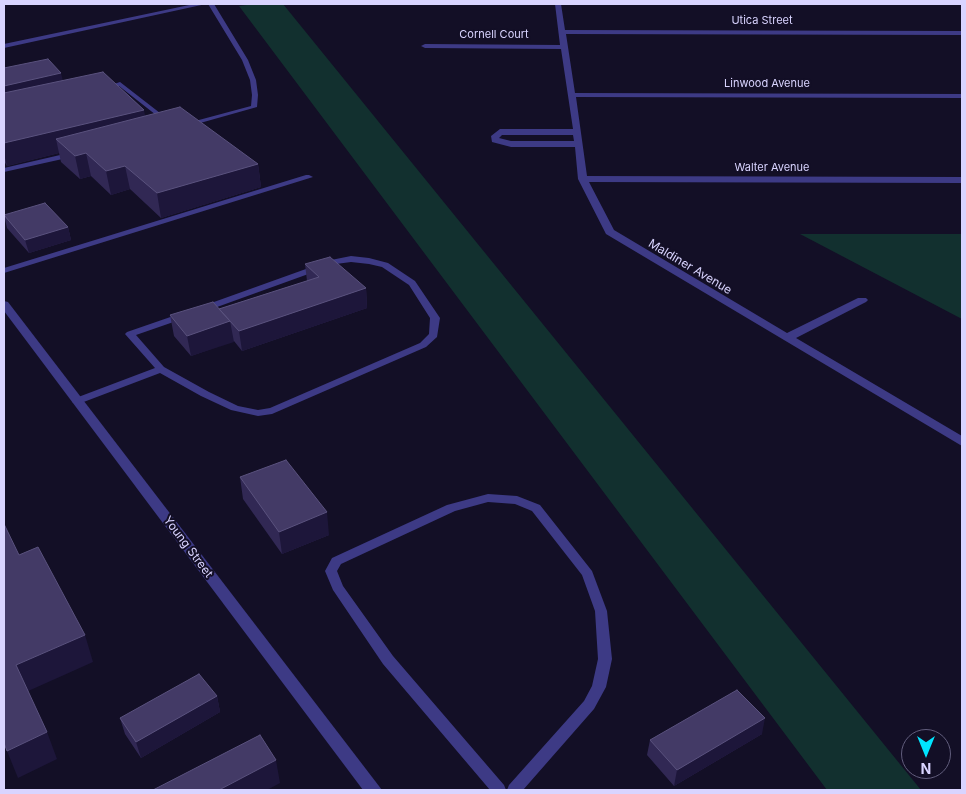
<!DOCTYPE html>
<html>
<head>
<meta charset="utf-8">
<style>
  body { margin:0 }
  #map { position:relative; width:966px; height:794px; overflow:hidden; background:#130f26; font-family:Inter,sans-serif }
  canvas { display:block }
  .frame { position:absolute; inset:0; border:5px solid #d9d4ff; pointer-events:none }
  .north { position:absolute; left:901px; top:729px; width:50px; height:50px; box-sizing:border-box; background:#130f26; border:1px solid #625e7d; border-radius:50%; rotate:180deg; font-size:14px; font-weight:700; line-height:20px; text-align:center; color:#d9d4ff }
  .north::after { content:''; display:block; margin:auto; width:18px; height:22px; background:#00e5ff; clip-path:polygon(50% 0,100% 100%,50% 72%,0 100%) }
</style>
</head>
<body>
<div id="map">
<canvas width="966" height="794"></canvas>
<div class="frame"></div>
<div class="north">N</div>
</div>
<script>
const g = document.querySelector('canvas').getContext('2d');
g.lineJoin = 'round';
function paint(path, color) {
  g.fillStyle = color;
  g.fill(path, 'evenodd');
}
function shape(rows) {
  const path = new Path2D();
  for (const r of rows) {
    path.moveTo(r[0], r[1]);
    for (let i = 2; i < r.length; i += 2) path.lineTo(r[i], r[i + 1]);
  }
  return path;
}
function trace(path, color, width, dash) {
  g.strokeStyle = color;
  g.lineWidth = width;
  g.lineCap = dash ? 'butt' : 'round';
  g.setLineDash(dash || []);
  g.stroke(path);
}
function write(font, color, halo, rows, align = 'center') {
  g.font = font + ' Inter,sans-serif';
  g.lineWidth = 4;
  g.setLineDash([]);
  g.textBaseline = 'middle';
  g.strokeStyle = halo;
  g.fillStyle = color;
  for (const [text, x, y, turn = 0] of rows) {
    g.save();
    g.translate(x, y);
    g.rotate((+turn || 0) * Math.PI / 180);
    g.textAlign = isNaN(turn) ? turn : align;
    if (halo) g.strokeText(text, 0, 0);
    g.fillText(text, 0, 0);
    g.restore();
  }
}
const green = shape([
  [254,4,283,4,921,790,827,790,239,6],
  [800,234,962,234,962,319]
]);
const service = shape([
  [208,4,214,4,248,60,256,80,258,95,257,107,186,127,184,126,184,124,251,106,252,95,250,80,242,60,208,4],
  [120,82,169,120,169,122,165,122,119,86,105,90,102,88,120,82],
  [73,152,76,152,76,156,4,172,4,168,73,152],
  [306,175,309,175,313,177,4,273,4,268,306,175],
  [351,256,369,258,388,263,415,281,440,318,437,337,426,347,272,414,258,416,231,410,201,396,160,373,81,403,73,403,72,401,73,399,155,368,125,334,127,332,182,313,185,314,187,316,185,318,136,335,164,367,209,392,238,406,258,410,270,408,420,343,429,334,430,318,409,285,382,267,369,264,351,262,336,264,206,311,203,312,199,309,200,307,331,260,351,256],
  [488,494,517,496,540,505,592,571,607,611,612,659,606,687,594,709,523,790,507,790,509,785,584,701,592,686,598,659,595,611,582,575,532,511,515,504,488,502,455,511,341,564,337,571,343,586,393,656,504,785,506,790,490,790,383,664,333,590,325,571,332,558,447,505,488,494]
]);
const minor = shape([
  [194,4,206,4,4,48,4,44,194,4],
  [555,4,561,4,565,30,962,31,962,35,566,34,575,93,962,94,962,98,576,97,587,176,962,177,962,183,589,182,614,230,787,333,858,298,866,298,868,300,866,302,796,338,962,436,962,446,606,234,578,179,575,147,511,147,492,142,491,136,500,129,573,129,561,49,425,48,421,46,425,44,560,45,555,4],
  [502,135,573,135,574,141,511,141,499,138,502,135]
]);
const tertiary = shape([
  [4,301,8,302,382,790,363,790,4,311,4,301]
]);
const wall = shape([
  [4,68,63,80,145,116,258,164,261,187,161,218,130,189,111,195,91,176,80,179,61,162,59,153,7,166,4,161],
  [4,215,68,227,71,240,29,253,7,228],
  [305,264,366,288,367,308,242,351,234,341,191,356,174,336,170,315,219,309,307,281],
  [240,477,329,535,282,554,243,499],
  [217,696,220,712,141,758,125,734,120,718],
  [762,734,674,786,647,755,650,740]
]);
const shadedWall = shape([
  [61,73,66,93,4,107,4,86],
  [144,110,148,131,56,139,59,153,7,166,4,154,4,143],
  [86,153,91,176,80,179,75,156],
  [258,164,261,187,161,218,157,193],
  [125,166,130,189,111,195,106,171],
  [68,227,71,240,29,253,25,240],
  [366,288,367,308,242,351,239,331],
  [230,321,234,342,191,356,187,336],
  [327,512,329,535,282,554,279,532],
  [85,635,93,662,26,692,16,665],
  [217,696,220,712,141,758,136,742],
  [765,718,762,734,674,786,677,770],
  [47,732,57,759,18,778,7,751],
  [276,760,280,783,267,790,219,790]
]);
const building = shape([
  [48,59,61,73,4,86,4,68,48,59],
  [103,72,144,110,4,143,4,93,103,72],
  [180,107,258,164,157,193,125,166,106,171,86,153,75,156,56,139,180,107],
  [45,203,68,227,25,240,4,215,45,203],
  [330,257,366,288,239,331,219,309,319,277,305,264,330,257],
  [213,302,230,321,187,336,170,315,213,302],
  [286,460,327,512,279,532,240,477,286,460],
  [4,524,19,555,38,547,85,635,16,665,47,732,7,751,4,743,4,524],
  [199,674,217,696,136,742,120,718,199,674],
  [737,690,765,718,677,770,650,740,737,690],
  [260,735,276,760,219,790,153,790,260,735]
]);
const farStreetnames = [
  ["Utica Street",762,21],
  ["Cornell Court",494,35],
  ["Linwood Avenue",767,84],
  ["Walter Avenue",772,168]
];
const streetNames = [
  ["Maldiner Avenue",690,267,31],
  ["Young Street",188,547,53]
];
paint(green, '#12302f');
paint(service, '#3d3a85');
paint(minor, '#3d3a85');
paint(tertiary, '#3d3a85');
paint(wall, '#312854');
paint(shadedWall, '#1d163a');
paint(building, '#433a66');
trace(building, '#5a527e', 1);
write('11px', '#d9d4ff', '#130f26', farStreetnames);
write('12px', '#d9d4ff', '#130f26', streetNames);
</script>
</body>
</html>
